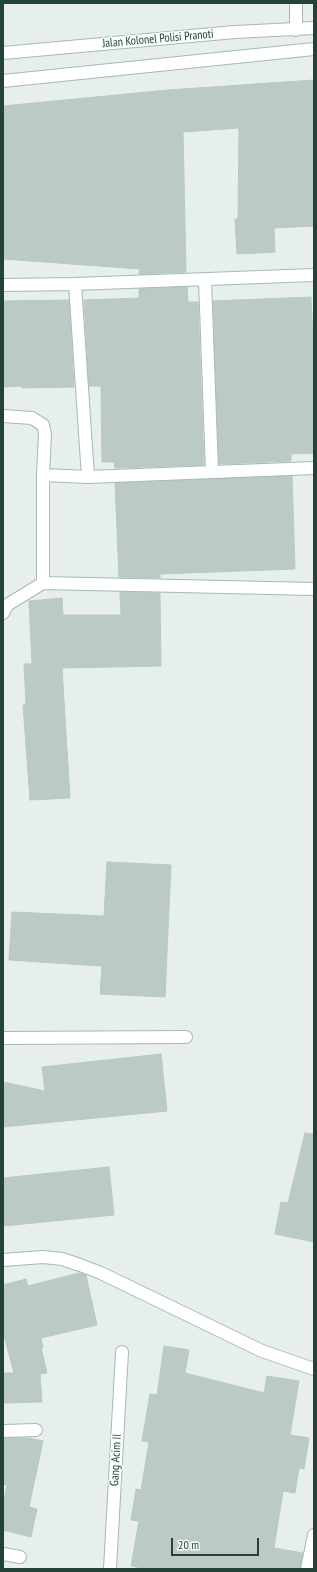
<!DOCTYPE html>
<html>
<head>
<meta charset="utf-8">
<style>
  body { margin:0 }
  #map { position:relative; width:317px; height:1572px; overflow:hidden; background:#e6efeb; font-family:"PT Sans Narrow",sans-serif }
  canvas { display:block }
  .frame { position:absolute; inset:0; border:4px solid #24423a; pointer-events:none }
  .scale { position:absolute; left:171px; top:1538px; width:88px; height:18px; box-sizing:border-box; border:2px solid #24423a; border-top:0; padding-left:5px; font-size:12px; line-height:14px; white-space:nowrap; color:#24423a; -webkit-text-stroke:3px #f7fbf9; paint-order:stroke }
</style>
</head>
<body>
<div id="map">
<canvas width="317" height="1572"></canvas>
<div class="frame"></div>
<div class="scale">20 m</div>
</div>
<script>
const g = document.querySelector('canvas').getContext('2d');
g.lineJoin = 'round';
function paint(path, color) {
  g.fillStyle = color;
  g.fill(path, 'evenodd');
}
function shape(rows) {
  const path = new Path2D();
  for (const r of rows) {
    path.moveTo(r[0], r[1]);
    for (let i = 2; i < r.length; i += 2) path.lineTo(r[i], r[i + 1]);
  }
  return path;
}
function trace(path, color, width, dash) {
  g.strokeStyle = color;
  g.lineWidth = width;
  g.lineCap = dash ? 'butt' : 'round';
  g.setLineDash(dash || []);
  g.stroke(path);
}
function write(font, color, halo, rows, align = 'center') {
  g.font = font + ' "PT Sans Narrow",sans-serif';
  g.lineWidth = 3;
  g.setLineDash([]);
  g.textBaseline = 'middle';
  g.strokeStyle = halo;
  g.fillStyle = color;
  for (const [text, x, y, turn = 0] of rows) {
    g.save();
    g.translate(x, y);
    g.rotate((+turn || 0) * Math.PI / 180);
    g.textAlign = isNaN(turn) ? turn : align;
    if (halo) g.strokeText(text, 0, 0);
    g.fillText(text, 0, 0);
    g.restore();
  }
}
const building = shape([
  [314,80,314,226,274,228,275,252,237,254,235,219,238,219,239,128,183,132,186,272,139,274,140,269,3,259,3,106,168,90,314,80],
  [187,287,188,302,198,302,204,465,115,468,114,462,102,462,101,386,89,386,84,300,139,298,139,289,187,287],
  [311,297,314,361,314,453,291,454,291,461,219,464,213,301,311,297],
  [69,300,74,387,22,388,21,386,3,387,3,301,69,300],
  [292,476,295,569,160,574,160,578,119,577,115,483,292,476],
  [120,592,160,593,161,666,62,668,70,798,30,800,23,705,26,705,24,664,32,664,29,601,62,598,63,615,121,615,120,592],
  [107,862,171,865,165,997,100,994,102,966,9,960,12,912,104,916,107,862],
  [161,1054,167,1111,3,1127,3,1082,45,1091,42,1067,161,1054],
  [305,1133,314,1134,314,1242,275,1234,281,1202,288,1203,305,1133],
  [109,1167,114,1215,3,1226,3,1178,109,1167],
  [79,1273,86,1275,97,1325,41,1338,43,1347,41,1347,47,1373,40,1374,42,1402,3,1403,3,1373,14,1373,3,1332,3,1285,26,1279,28,1286,79,1273],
  [164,1346,189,1350,185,1373,264,1393,267,1376,299,1381,290,1435,309,1438,304,1469,299,1468,295,1493,283,1491,274,1548,303,1553,300,1569,148,1569,131,1566,139,1521,131,1520,136,1489,141,1490,149,1442,142,1441,150,1394,157,1395,164,1346],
  [3,1438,29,1438,43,1441,29,1507,37,1509,31,1537,3,1530,3,1505,7,1485,3,1484,3,1438]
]);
const minor = shape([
  [296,3,296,30],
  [3,53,235,32,314,28],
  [3,81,314,49],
  [205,280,212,472],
  [75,284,88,477,314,468],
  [3,285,75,284,314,275],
  [3,416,32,418,43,425,45,434,43,475,43,583],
  [43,475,88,477],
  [3,613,7,605,43,583,314,589],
  [3,1038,186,1037],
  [3,1260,43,1257,62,1259,80,1265,101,1273,262,1351,314,1369],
  [3,1431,36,1430],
  [3,1554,20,1557],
  [110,1569,122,1352],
  [307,1569,314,1535]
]);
const streetNames = [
  ["Jalan Kolonel Polisi Pranoti",158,39,-5],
  ["Gang Acim II",116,1460,-87]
];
paint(building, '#bbcac4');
trace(building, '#b8c9c2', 1);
trace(minor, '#a8b8b2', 14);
trace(minor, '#fff', 12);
write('12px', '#24423a', '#f7fbf9', streetNames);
</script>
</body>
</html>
